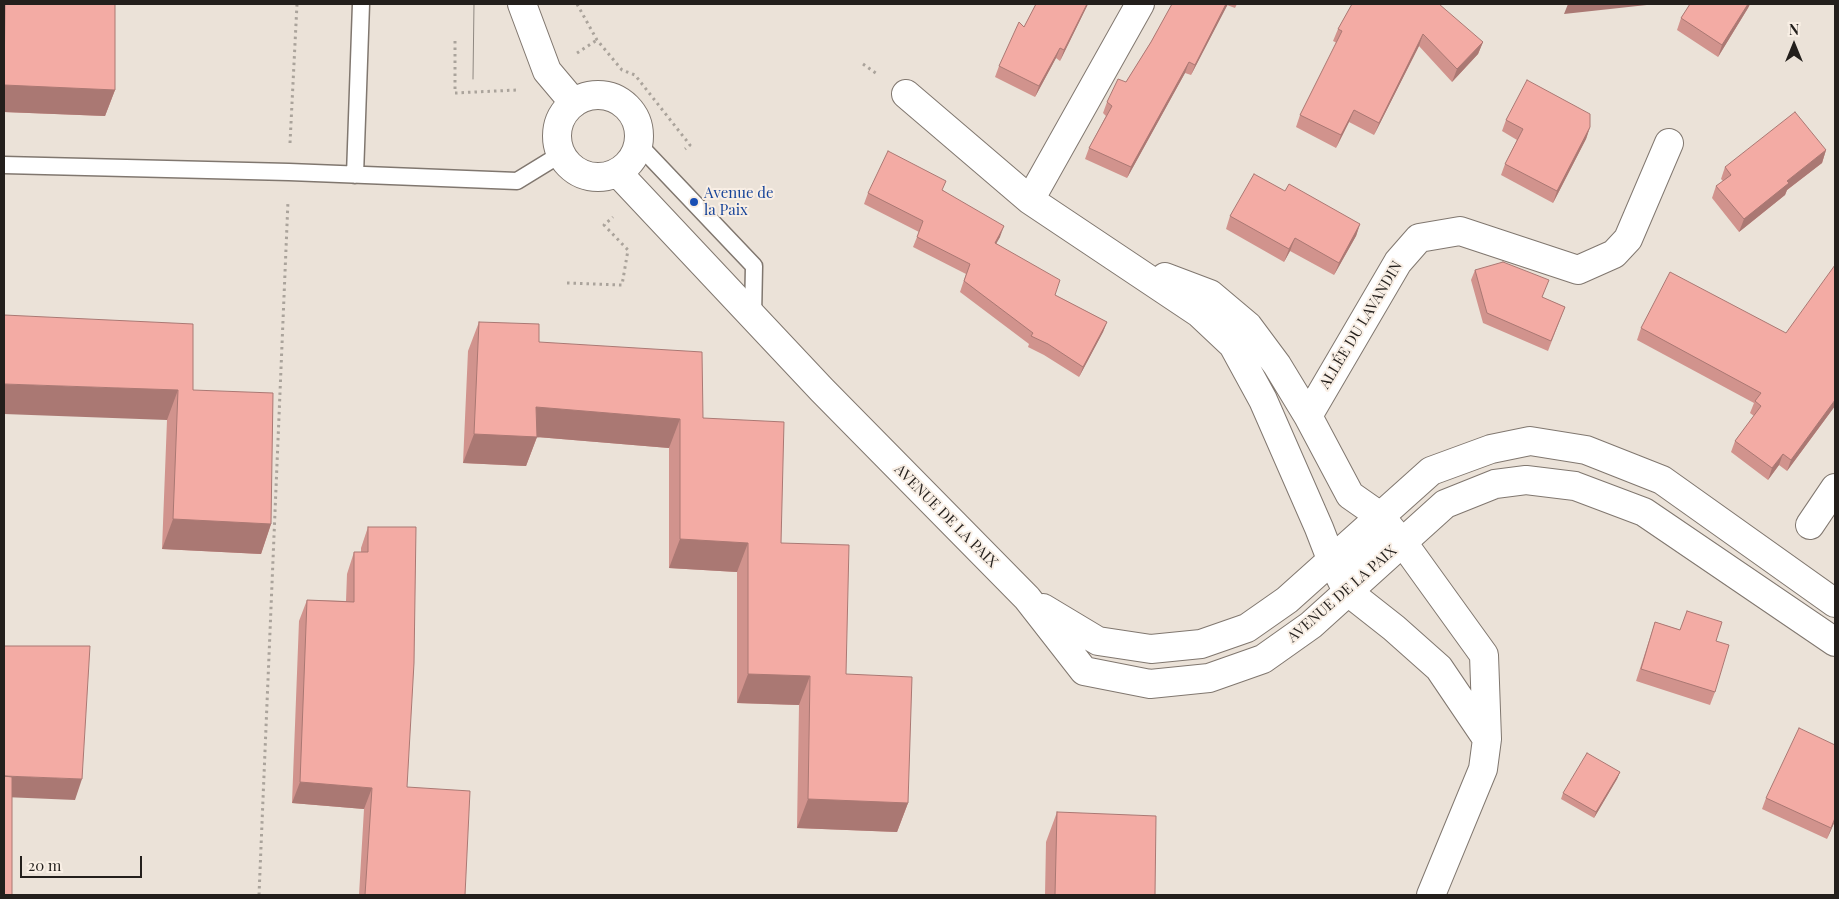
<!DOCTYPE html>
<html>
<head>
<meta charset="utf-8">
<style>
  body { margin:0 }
  #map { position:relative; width:1839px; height:899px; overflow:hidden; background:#ebe2d8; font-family:"Playfair Display",serif }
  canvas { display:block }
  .frame { position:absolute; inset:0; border:5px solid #231f1c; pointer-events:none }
  .north { position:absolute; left:1769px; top:20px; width:50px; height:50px; -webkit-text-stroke:4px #f9efe5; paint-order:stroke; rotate:0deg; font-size:14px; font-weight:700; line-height:20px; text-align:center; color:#231f1c }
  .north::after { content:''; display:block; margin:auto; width:18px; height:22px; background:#231f1c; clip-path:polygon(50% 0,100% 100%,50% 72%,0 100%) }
  .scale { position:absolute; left:20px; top:856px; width:122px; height:22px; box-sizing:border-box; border:2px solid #231f1c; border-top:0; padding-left:6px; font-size:15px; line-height:18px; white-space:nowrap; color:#231f1c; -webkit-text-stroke:4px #f9efe5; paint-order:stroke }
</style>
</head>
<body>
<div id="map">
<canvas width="1839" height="899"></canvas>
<div class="frame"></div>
<div class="north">N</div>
<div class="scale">20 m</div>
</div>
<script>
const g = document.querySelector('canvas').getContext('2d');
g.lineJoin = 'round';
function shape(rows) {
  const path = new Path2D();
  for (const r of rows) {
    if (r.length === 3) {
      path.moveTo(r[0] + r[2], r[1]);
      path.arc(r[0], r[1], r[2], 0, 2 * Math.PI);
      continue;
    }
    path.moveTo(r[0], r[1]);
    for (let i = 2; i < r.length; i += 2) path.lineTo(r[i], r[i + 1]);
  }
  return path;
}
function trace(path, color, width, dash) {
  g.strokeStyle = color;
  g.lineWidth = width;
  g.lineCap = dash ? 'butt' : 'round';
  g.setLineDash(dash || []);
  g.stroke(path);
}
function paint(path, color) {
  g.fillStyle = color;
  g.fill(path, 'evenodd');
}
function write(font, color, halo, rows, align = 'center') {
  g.font = font + ' "Playfair Display",serif';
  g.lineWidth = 4;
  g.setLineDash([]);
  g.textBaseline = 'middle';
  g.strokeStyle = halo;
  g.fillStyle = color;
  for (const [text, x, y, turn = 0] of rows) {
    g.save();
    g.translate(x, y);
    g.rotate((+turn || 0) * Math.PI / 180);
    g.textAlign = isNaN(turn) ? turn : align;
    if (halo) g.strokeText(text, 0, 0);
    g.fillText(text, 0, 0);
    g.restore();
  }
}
const path = shape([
  [577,4,597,40,622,70,635,75,690,145,685,149],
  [455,41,455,93,517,90],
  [577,53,597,40],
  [863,64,877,74],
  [290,143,297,4],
  [567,283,622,285,628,250,604,225,613,217],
  [259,895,288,201]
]);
const service = shape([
  [639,145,754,266,753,317],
  [4,165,289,172,517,181,561,154],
  [355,175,361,4]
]);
const minor = shape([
  [906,94,1030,200,1199,313,1233,345,1263,400,1319,528,1331,559,1347,591,1394,628,1439,668,1487,739],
  [1030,200,1140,4],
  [1165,277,1210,294,1248,326,1277,365,1308,416,1350,495,1380,516,1409,551,1484,655,1487,739,1483,769,1431,895],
  [1308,416,1398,262,1419,238,1460,231,1578,270,1614,254,1628,239,1669,143],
  [1810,525,1835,488],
  [1347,591,1352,570,1376,538,1380,516]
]);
const tertiary = shape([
  [522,4,547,71,574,103],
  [598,136,41],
  [618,173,822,390,1027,598,1084,671,1150,684,1209,678,1263,659,1311,625,1445,504,1495,484,1526,480,1575,486,1644,512,1835,642],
  [1043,608,1098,641,1151,649,1201,644,1247,628,1287,600,1431,471,1491,449,1530,441,1586,450,1662,480,1835,603]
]);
const tram = shape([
  [473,79,474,4]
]);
const wall = shape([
  [4,4,115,4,115,90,105,116,4,112],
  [1036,4,1088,4,1060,61,1056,58,1035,97,995,77,999,66,1024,27],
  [1172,4,1237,4,1235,8,1227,5,1191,75,1185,73,1127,178,1085,159,1089,148,1106,116,1103,113,1107,102,1126,82,1151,42],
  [1352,4,1483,42,1478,54,1452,82,1419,46,1374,135,1349,122,1336,148,1296,127,1300,115,1337,43,1333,41,1338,29],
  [1690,4,1750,4,1748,8,1718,57,1677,30,1681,18],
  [1506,120,1590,127,1586,139,1553,203,1501,175,1505,164,1517,140,1502,131],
  [1826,150,1822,163,1787,190,1785,195,1739,232,1712,198,1716,186,1723,181,1721,179,1725,167],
  [943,190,1000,237,996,243,1055,295,1107,322,1103,332,1079,377,1044,355,1028,347,1029,344,960,292,966,274,913,247,919,232,864,204,868,193],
  [1285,191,1360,224,1356,236,1334,275,1290,251,1284,262,1226,229,1230,216],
  [1475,270,1542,297,1565,307,1548,351,1483,323,1471,280],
  [4,315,193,390,271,524,261,554,162,549,167,420],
  [479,322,539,342,703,418,781,543,846,674,908,803,897,832,797,828,799,705,737,703,737,572,669,568,669,448,537,437,526,466,463,463,468,351],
  [1641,328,1835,406,1787,471,1779,465,1768,480,1731,452,1735,441,1754,416,1750,413,1754,403,1637,340],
  [368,527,407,787,465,895,359,895,364,809,292,803,299,621,307,600,346,601,347,574,354,552,361,552,361,548],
  [1655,622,1716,641,1715,692,1710,705,1636,681],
  [1835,745,1835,821,1827,839,1762,809,1766,798],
  [1620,772,1617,779,1594,818,1561,799,1563,793],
  [1057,812,1155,895,1045,895,1046,842]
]);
const shadedWall = shape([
  [1087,4,1088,4,1060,61,1064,50],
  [1226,4,1228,4,1191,75,1195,65],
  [1568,4,1656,4,1564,14],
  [1748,4,1750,4,1748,8,1718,57,1722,45],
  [1423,34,1419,46,1374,135,1379,123],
  [1483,42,1478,54,1452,82,1457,69],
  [1060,48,1056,58,1035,97,1039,86],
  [1189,62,1185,73,1127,178,1131,167],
  [4,85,115,90,105,116,4,112],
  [1354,110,1349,122,1336,148,1341,135],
  [1590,127,1586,139,1553,203,1557,191],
  [1826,150,1822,163,1787,190,1785,195,1739,232,1744,219,1787,181],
  [1360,224,1356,236,1334,275,1339,263],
  [1004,226,1000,237,991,253,995,243],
  [1295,238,1290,251,1284,262,1289,249],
  [1107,322,1103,332,1079,377,1083,367],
  [4,384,178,390,167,420,4,414],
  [1835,400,1835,406,1787,471,1791,460],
  [536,407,680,419,669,448,525,436],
  [474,434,537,437,526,466,463,463],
  [1783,454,1779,465,1768,480,1772,468],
  [173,519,271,524,261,554,162,549],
  [680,539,748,543,737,572,669,568],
  [748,674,810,676,799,705,737,703],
  [1620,772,1617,779,1594,818,1596,812],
  [4,776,82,779,75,800,4,797],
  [300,782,372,788,364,809,292,803],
  [808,799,908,803,897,832,797,828],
  [1835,818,1835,821,1827,839,1831,828]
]);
const building = shape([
  [5,4,115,4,115,90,4,85,5,4],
  [1036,4,1087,4,1064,50,1060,48,1039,86,999,66,1019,22,1024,27,1036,4],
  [1172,4,1226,4,1195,65,1189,62,1131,167,1089,148,1112,106,1107,102,1118,79,1126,82,1151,42,1172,4],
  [1352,4,1439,4,1483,42,1457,69,1423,34,1379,123,1354,110,1341,135,1300,115,1342,31,1338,29,1352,4],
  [1690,4,1748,4,1722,45,1681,18,1690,4],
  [1527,80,1590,114,1590,127,1557,191,1505,164,1523,129,1506,120,1527,80],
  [1795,112,1826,150,1787,181,1789,183,1744,219,1716,186,1731,175,1725,167,1795,112],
  [888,151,946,181,942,190,1004,226,995,243,1060,280,1055,295,1107,322,1083,367,1048,344,1031,336,1033,333,964,281,970,264,917,237,923,221,868,193,888,151],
  [1254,174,1285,191,1289,184,1360,224,1339,263,1295,238,1289,249,1230,216,1254,174],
  [1503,262,1549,280,1542,297,1565,307,1551,341,1487,313,1475,270,1503,262],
  [1835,265,1835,400,1791,460,1783,454,1772,468,1735,441,1761,406,1755,401,1761,393,1641,328,1670,272,1786,333,1835,265],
  [4,315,193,324,193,390,273,393,271,524,173,519,178,390,4,384,4,315],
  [479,322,539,324,539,342,702,352,703,418,784,422,781,543,849,545,846,674,912,677,908,803,808,799,810,676,748,674,748,543,680,539,680,419,536,407,537,437,474,434,479,322],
  [368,527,416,527,414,663,407,787,470,791,465,895,365,895,372,788,300,782,307,600,354,602,354,552,368,552,368,527],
  [1687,611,1722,622,1716,641,1729,645,1715,692,1641,669,1655,622,1680,630,1687,611],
  [4,646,90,646,82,779,4,776,4,646],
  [1799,728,1835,745,1835,818,1831,828,1766,798,1799,728],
  [1587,753,1620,772,1596,812,1563,793,1587,753],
  [4,776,12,777,12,895,4,895,4,776],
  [1057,812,1156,816,1155,895,1055,895,1057,812]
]);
const markers = [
  [694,202,5,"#1a4fb4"]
];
const transitNames = [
  ["Avenue de",704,193],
  ["la Paix",704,210]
];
const streetNames = [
  ["ALLÉE DU LAVANDIN",1361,325,-59],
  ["AVENUE DE LA PAIX",946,516,45],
  ["AVENUE DE LA PAIX",1342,594,-41]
];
trace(service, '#80776f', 19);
trace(minor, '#80776f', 30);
trace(tertiary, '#80776f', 30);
trace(path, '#aaa39b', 3, [2.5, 4]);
trace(service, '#fff', 16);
trace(minor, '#fff', 28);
trace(tertiary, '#fff', 28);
trace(tram, '#8f8881', 1);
paint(wall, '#d1938d');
paint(shadedWall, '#aa7873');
paint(building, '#f3aba4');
trace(building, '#aa7873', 1);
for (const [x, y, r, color] of markers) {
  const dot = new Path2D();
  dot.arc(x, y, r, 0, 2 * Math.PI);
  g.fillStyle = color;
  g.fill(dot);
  trace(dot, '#f9efe5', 2);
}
write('15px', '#164399', '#f9efe5', transitNames, 'left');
write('15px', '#231f1c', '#f9efe5', streetNames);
</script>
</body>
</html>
